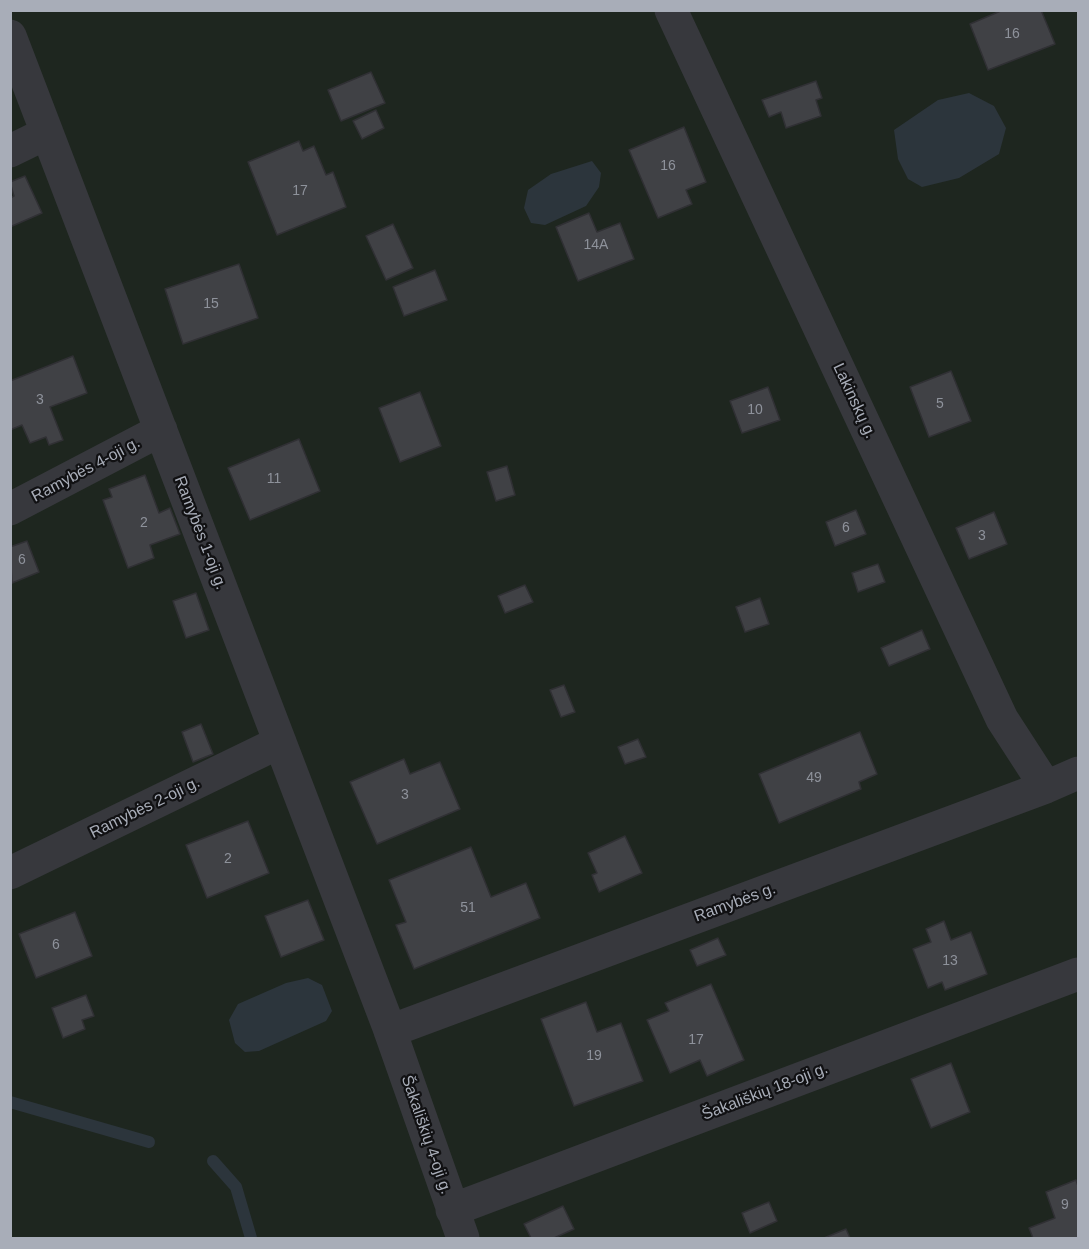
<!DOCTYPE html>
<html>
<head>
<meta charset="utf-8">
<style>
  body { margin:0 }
  #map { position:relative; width:1089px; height:1249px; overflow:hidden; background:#161618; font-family:Arial,sans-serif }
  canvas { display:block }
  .frame { position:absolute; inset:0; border:12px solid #a8adb8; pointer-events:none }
</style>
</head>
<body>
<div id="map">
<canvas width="1089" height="1249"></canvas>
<div class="frame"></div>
</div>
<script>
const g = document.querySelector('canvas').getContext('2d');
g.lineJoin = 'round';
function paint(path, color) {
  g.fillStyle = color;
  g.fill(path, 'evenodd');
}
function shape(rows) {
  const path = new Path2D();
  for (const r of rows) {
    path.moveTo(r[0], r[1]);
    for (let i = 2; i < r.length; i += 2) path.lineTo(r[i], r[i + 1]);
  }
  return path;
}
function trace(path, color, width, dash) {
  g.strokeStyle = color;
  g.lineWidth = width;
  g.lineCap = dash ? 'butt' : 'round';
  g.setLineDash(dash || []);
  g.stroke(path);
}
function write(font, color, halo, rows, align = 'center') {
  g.font = font + ' Arial,sans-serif';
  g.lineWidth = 4.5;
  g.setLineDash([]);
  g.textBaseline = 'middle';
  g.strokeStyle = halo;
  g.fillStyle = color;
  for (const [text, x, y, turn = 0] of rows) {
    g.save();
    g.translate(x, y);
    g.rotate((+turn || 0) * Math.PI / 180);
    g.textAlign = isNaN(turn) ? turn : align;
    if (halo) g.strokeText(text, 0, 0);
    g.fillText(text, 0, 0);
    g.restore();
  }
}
const green = shape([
  [10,11,1078,11,1078,1238,11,1238]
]);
const water = shape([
  [969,93,994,106,1006,128,999,154,959,178,922,187,908,179,898,159,894,130,938,100],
  [592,161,601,173,599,187,586,206,545,225,531,223,524,208,528,190,551,174],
  [308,978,322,985,332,1011,326,1021,259,1051,245,1052,235,1043,229,1020,238,1004,286,983]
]);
const stream = shape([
  [10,1102,149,1142],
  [213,1161,236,1187,251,1238]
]);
const building = shape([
  [1003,10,1041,10,1055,44,988,70,970,24,1003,10],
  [371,72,385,103,341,121,328,90,371,72],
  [816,81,822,98,816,100,821,116,786,128,781,112,769,117,762,100,816,81],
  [376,110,384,128,362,139,353,121,376,110],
  [684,127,706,182,686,190,692,204,658,218,629,150,684,127],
  [299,141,303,151,314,146,326,175,333,172,346,207,277,235,248,162,299,141],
  [25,176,42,213,10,227,10,198,14,196,10,182,25,176],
  [589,213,597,232,620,223,634,259,578,281,556,227,589,213],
  [393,224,413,268,386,280,366,236,393,224],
  [239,264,258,318,183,344,165,289,239,264],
  [435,270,447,300,404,316,393,287,435,270],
  [73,356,87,393,50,407,63,440,49,445,46,437,30,443,22,425,10,430,10,381,73,356],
  [951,371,971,421,929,437,910,387,951,371],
  [768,387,780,420,742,433,730,401,768,387],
  [420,392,441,446,400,462,379,408,420,392],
  [299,439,320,491,250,520,228,468,299,439],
  [507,466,515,495,496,501,487,472,507,466],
  [145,475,159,513,170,508,180,534,150,545,154,558,128,568,103,500,112,497,109,489,145,475],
  [856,510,866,534,835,546,826,522,856,510],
  [994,512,1007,544,969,559,956,528,994,512],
  [27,541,39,572,12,583,10,547,27,541],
  [878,564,885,582,858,592,852,573,878,564],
  [525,585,533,602,505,613,498,596,525,585],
  [196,593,209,630,186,638,173,601,196,593],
  [760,598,769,624,745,632,736,607,760,598],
  [922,630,930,649,889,666,881,648,922,630],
  [564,685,575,712,561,717,550,690,564,685],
  [201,724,213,754,193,762,182,732,201,724],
  [860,732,877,774,859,782,861,789,779,823,759,774,860,732],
  [638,739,646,757,625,764,618,747,638,739],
  [404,759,410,774,440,762,460,809,377,844,350,782,404,759],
  [248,821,269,873,207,898,186,845,248,821],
  [625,836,642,873,599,892,592,875,597,873,588,853,625,836],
  [471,847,491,897,526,883,540,918,414,969,396,925,406,922,389,880,471,847],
  [308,900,324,940,281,957,265,916,308,900],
  [75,912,92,956,36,978,19,934,75,912],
  [944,921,951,940,971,932,987,974,945,990,942,982,928,988,913,949,931,942,926,929,944,921],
  [718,938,726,955,697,966,690,950,718,938],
  [711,984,744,1060,707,1076,700,1060,670,1073,647,1020,669,1011,665,1003,711,984],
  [86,995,94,1016,82,1020,85,1029,63,1038,52,1008,86,995],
  [586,1002,597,1032,621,1023,643,1081,574,1106,541,1019,586,1002],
  [951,1063,970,1112,931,1128,911,1079,951,1063],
  [1076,1180,1078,1186,1078,1238,1033,1238,1029,1228,1055,1218,1046,1192,1076,1180],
  [769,1202,777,1221,750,1233,742,1213,769,1202],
  [563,1206,574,1229,554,1238,531,1238,524,1224,563,1206],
  [846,1229,850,1238,824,1238,846,1229]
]);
const minor = shape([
  [671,10,1002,719,1046,787],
  [10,36,388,1025,463,1238],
  [10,151,47,133],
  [10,509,161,430],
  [10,873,280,742],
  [390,1031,1046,787,1078,773],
  [452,1210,1078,974]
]);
const numberNames = [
  ["16",1012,34],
  ["16",668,166],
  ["17",300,191],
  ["14A",596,245],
  ["15",211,304],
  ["3",40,400],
  ["5",940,404],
  ["10",755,410],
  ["11",274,479],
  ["2",144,523],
  ["6",846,528],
  ["3",982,536],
  ["6",22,560],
  ["49",814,778],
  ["3",405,795],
  ["2",228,859],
  ["51",468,908],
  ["6",56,945],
  ["13",950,961],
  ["17",696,1040],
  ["19",594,1056],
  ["9",1065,1205]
];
const streetNames = [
  ["Lakinskų g.",854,401,65],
  ["Ramybės 4-oji g.",86,470,-28],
  ["Ramybės 1-oji g.",200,533,69],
  ["Ramybės 2-oji g.",145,808,-26],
  ["Ramybės g.",735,903,-20],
  ["Šakališkių 18-oji g.",765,1092,-21],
  ["Šakališkių 4-oji g.",426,1135,71]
];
paint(green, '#1e261f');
paint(water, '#2c353c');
trace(stream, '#2c353c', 12);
paint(building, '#404145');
trace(building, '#303034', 1.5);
trace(minor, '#37383d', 33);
write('14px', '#8e929b', null, numberNames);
write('16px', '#a8adb8', '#111113', streetNames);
</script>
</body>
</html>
